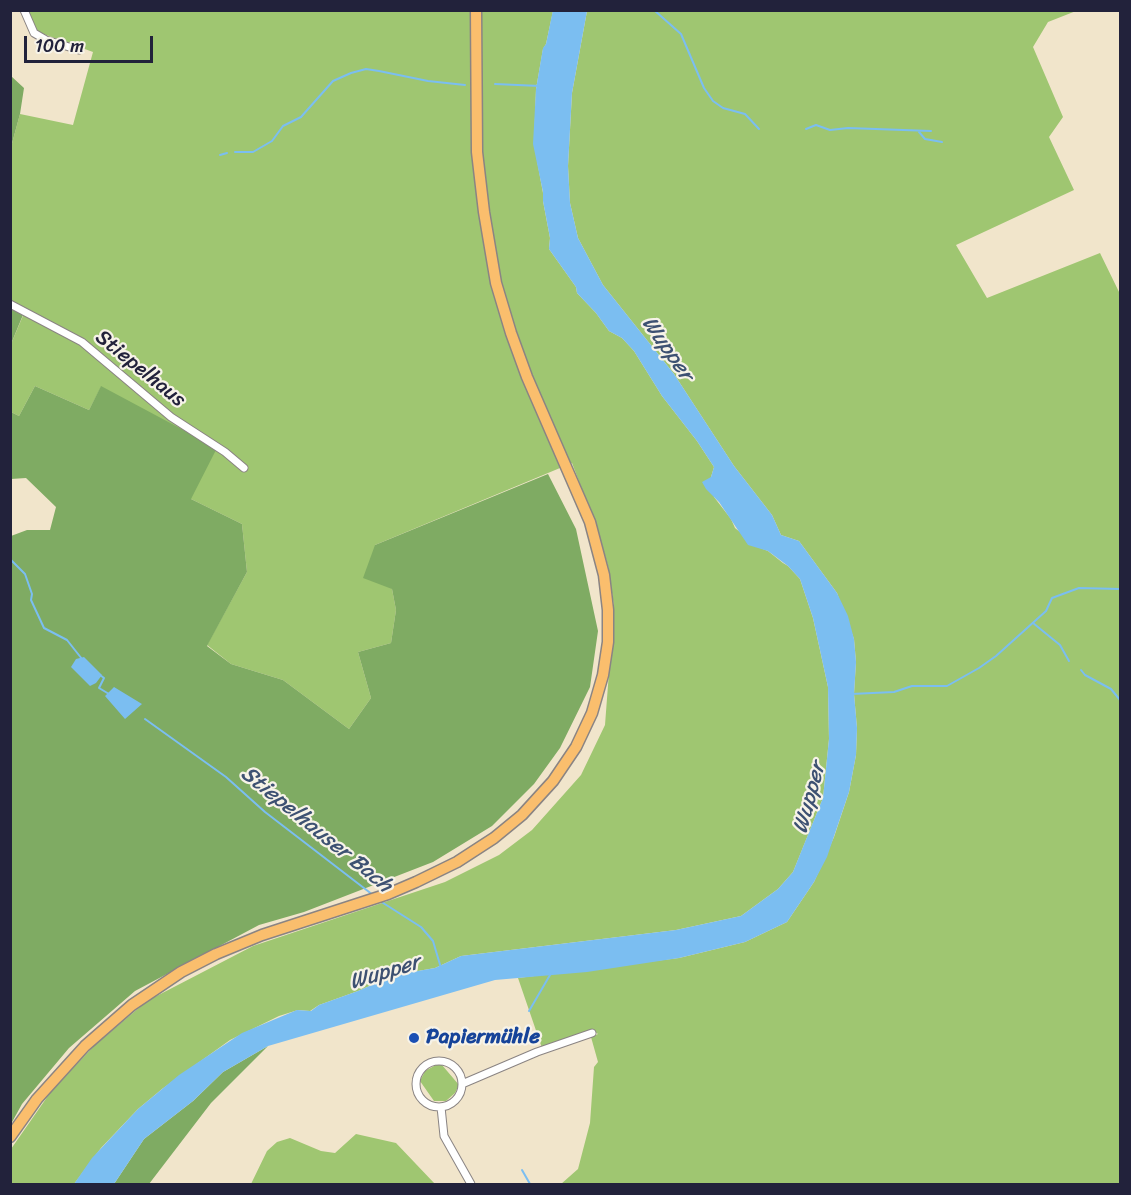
<!DOCTYPE html>
<html>
<head>
<meta charset="utf-8">
<style>
  body { margin:0 }
  #map { position:relative; width:1131px; height:1195px; overflow:hidden; background:#f1e5cb; font-family:Sriracha,sans-serif }
  canvas { display:block }
  .frame { position:absolute; inset:0; border:12px solid #22223b; pointer-events:none }
  .scale { position:absolute; left:24px; top:36px; width:129px; height:27px; box-sizing:border-box; border:3px solid #22223b; border-top:0; padding-left:8px; font-size:18px; line-height:21px; white-space:nowrap; color:#22223b; -webkit-text-stroke:4px #f7f3e8; paint-order:stroke }
</style>
</head>
<body>
<div id="map">
<canvas width="1131" height="1195"></canvas>
<div class="frame"></div>
<div class="scale">100 m</div>
</div>
<script>
const g = document.querySelector('canvas').getContext('2d');
g.lineJoin = 'round';
function paint(path, color) {
  g.fillStyle = color;
  g.fill(path, 'evenodd');
}
function shape(rows) {
  const path = new Path2D();
  for (const r of rows) {
    if (r.length === 3) {
      path.moveTo(r[0] + r[2], r[1]);
      path.arc(r[0], r[1], r[2], 0, 2 * Math.PI);
      continue;
    }
    path.moveTo(r[0], r[1]);
    for (let i = 2; i < r.length; i += 2) path.lineTo(r[i], r[i + 1]);
  }
  return path;
}
function trace(path, color, width, dash) {
  g.strokeStyle = color;
  g.lineWidth = width;
  g.lineCap = dash ? 'butt' : 'round';
  g.setLineDash(dash || []);
  g.stroke(path);
}
function write(font, color, halo, rows, align = 'center') {
  g.font = font + ' Sriracha,sans-serif';
  g.lineWidth = 4.5;
  g.setLineDash([]);
  g.textBaseline = 'middle';
  g.strokeStyle = halo;
  g.fillStyle = color;
  for (const [text, x, y, turn = 0] of rows) {
    g.save();
    g.translate(x, y);
    g.rotate((+turn || 0) * Math.PI / 180);
    g.textAlign = isNaN(turn) ? turn : align;
    if (halo) g.strokeText(text, 0, 0);
    g.fillText(text, 0, 0);
    g.restore();
  }
}
const green = shape([
  [28,11,553,11,546,44,543,49,536,89,534,144,543,193,543,201,550,238,549,249,576,287,577,293,596,313,609,331,622,338,634,351,662,396,697,441,714,467,711,477,714,497,731,519,735,528,758,547,768,551,783,563,788,566,800,579,813,618,828,687,829,739,823,798,793,872,778,889,741,916,676,930,461,956,435,968,395,975,358,991,319,1005,310,1011,298,1010,279,1016,230,1040,162,1089,138,1109,101,1148,74,1184,11,1184,11,1149,50,1093,74,1067,95,1045,147,1001,253,946,445,882,499,855,532,830,581,775,605,725,614,606,608,566,599,534,572,463,375,545,392,589,396,610,391,643,358,652,371,698,349,729,283,680,231,664,207,645,247,572,242,524,191,499,101,387,89,410,35,386,19,416,11,412,11,344,25,311,11,303,11,147,20,114,73,125,93,52,38,32],
  [587,11,1076,11,1048,22,1033,47,1063,117,1049,137,1074,190,956,245,987,298,1100,253,1120,294,1120,1184,561,1184,578,1169,590,1123,594,1067,598,1062,591,1037,598,1034,592,1030,542,1048,518,978,679,958,745,942,787,922,814,882,834,837,849,792,856,755,857,728,854,694,856,662,854,639,837,593,799,541,781,535,772,515,734,466,674,374,603,285,578,238,570,203,568,166,572,93],
  [436,1065,442,1065,459,1085,455,1093,446,1101,434,1101,420,1081,425,1071],
  [356,1134,396,1143,435,1184,251,1184,267,1151,277,1142,290,1138,321,1151,335,1153]
]);
const forest = shape([
  [11,76,24,88,20,114,11,147],
  [11,303,25,310,11,344],
  [35,386,89,410,101,386,217,448,191,499,242,524,247,572,207,646,231,664,283,680,349,729,371,698,358,652,391,643,396,610,392,589,363,578,375,545,548,474,576,529,598,631,590,687,560,748,534,784,492,826,433,862,304,912,259,925,135,991,69,1048,22,1104,11,1124,11,536,27,530,50,530,56,507,26,478,11,479,11,412,19,416],
  [268,1046,211,1103,149,1184,114,1184,144,1139,193,1101,223,1072]
]);
const water = shape([
  [553,10,587,11,572,93,568,166,570,203,578,238,603,285,674,374,734,466,772,515,781,535,799,541,837,593,848,616,854,639,856,662,854,694,857,728,856,755,849,792,827,857,814,882,787,922,745,942,679,958,587,972,495,980,268,1046,223,1072,193,1101,144,1139,114,1184,74,1184,92,1158,138,1109,179,1075,242,1033,297,1010,311,1011,319,1005,358,991,395,975,435,968,461,956,676,930,741,916,778,889,793,872,803,847,823,798,829,739,828,687,813,618,800,579,788,566,768,551,748,545,719,502,706,489,702,482,711,477,714,467,697,441,662,396,634,351,622,338,609,331,596,313,577,293,576,287,549,249,550,238,543,201,543,192,533,144,536,89,543,48,546,44],
  [84,657,102,675,96,683,90,686,71,667,76,659],
  [114,687,142,704,125,719,105,696]
]);
const stream = shape([
  [654,10,681,34,704,88,713,101,723,108,745,114,759,129],
  [495,84,540,86],
  [806,129,816,125,830,130,848,128,931,131],
  [919,132,925,139,942,142],
  [235,152,253,152,272,141,283,126,301,117,333,81,351,73,366,69,379,71,428,81,465,85],
  [220,155,227,153],
  [10,559,25,574,32,594,31,600,44,628,67,640,82,659],
  [1033,623,1060,645,1069,661],
  [1081,670,1085,675,1111,689,1120,700],
  [100,675,104,678,99,688,109,694],
  [851,694,894,692,912,686,947,686,979,668,996,656,1046,611,1052,598,1079,588,1120,589],
  [145,719,226,777,265,812,373,895],
  [380,901,421,927,433,941,441,968],
  [529,1011,550,975],
  [522,1170,530,1184]
]);
const minor = shape([
  [24,10,34,33,46,40,79,50],
  [10,304,82,342,171,417,225,452,244,468],
  [439,1084,23],
  [462,1084,537,1052,592,1033],
  [441,1107,444,1136,471,1184]
]);
const primary = shape([
  [10,1137,37,1099,85,1046,132,1005,181,972,216,954,262,935,388,894,416,882,457,862,494,838,522,815,553,781,576,747,592,713,603,675,608,642,608,610,604,575,590,522,527,377,511,333,496,283,484,212,477,152,476,10]
]);
const markers = [
  [414,1038,6,"#1a4fb4"]
];
const streetNames = [
  ["Stiepelhaus",140,369,39]
];
const transitNames = [
  ["Papiermühle",426,1038]
];
const waterNames = [
  ["Wupper",667,349,55],
  ["Wupper",810,798,-75],
  ["Stiepelhauser Bach",316,830,39],
  ["Wupper",385,973,-17]
];
paint(green, '#9fc671');
paint(forest, '#7fab63');
paint(water, '#7bbef1');
trace(stream, '#7bbef1', 2);
trace(minor, '#8a8483', 9);
trace(primary, '#8a8483', 13);
trace(minor, '#fff', 7);
trace(primary, '#fabe6d', 10);
for (const [x, y, r, color] of markers) {
  const dot = new Path2D();
  dot.arc(x, y, r, 0, 2 * Math.PI);
  g.fillStyle = color;
  g.fill(dot);
  trace(dot, '#f7f3e8', 2);
}
write('21px', '#22223b', '#f7f3e8', streetNames);
write('bold 21px', '#164399', '#f7f3e8', transitNames, 'left');
write('italic 22px', '#3d5172', '#f7f3e8', waterNames);
</script>
</body>
</html>
